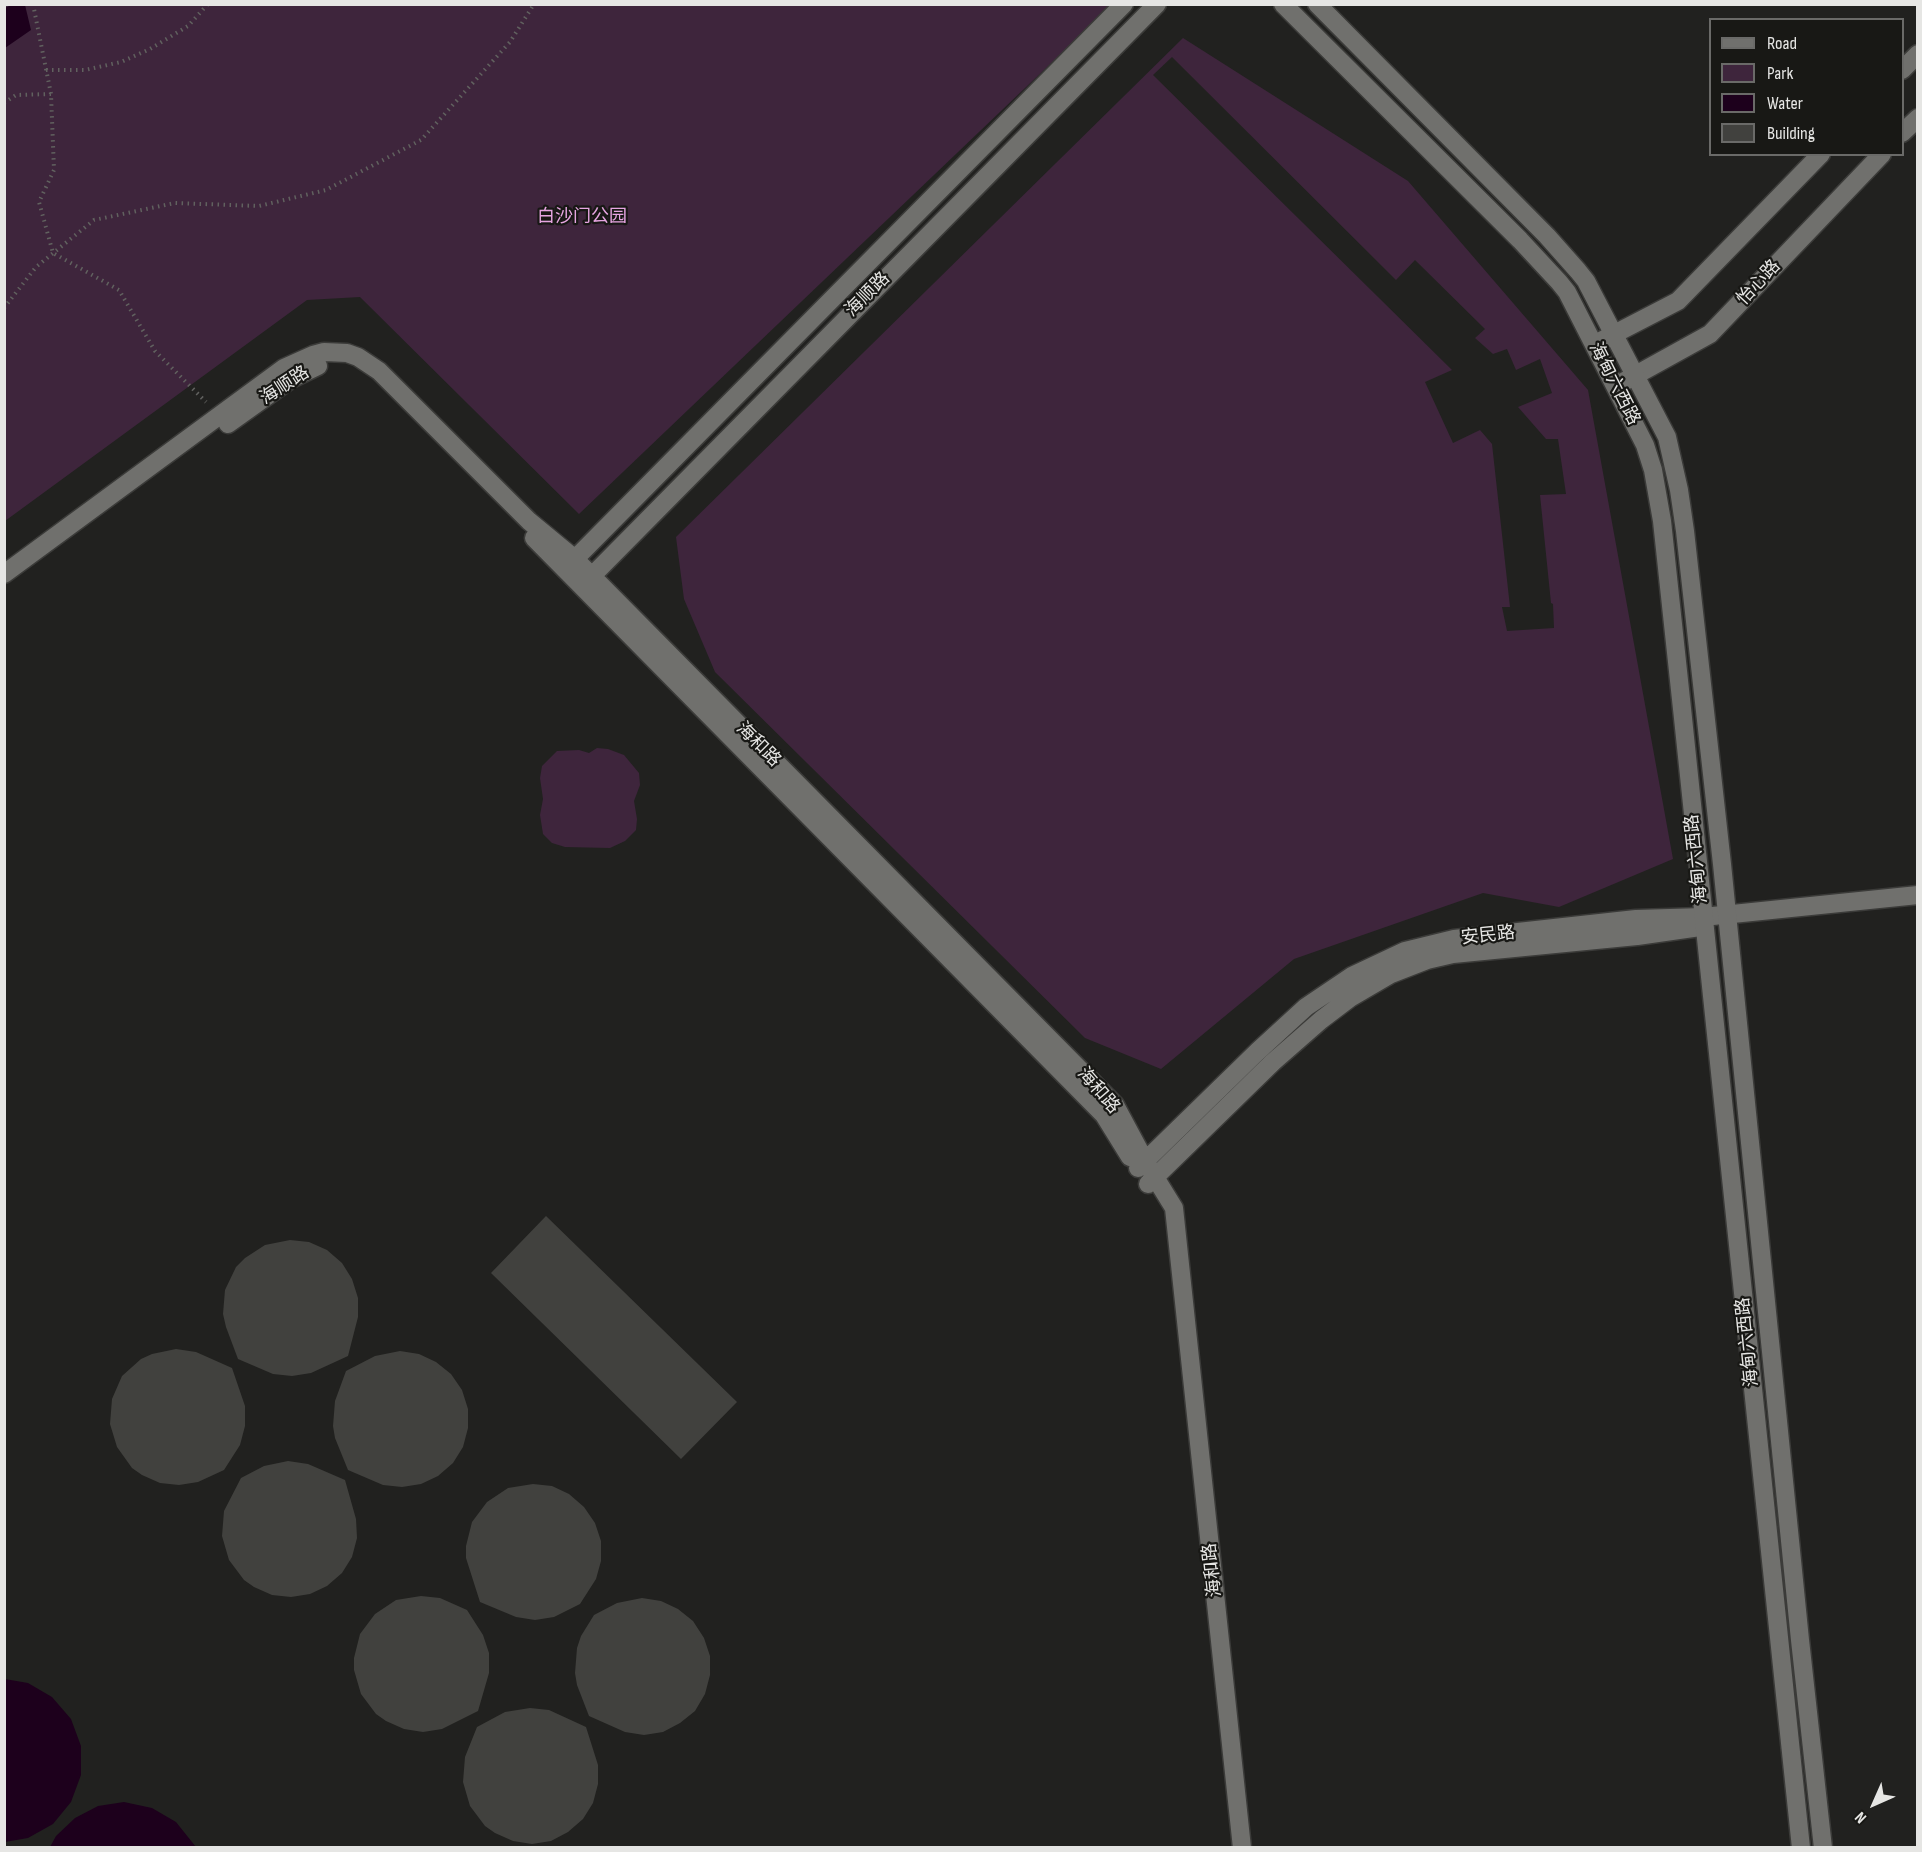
<!DOCTYPE html>
<html>
<head>
<meta charset="utf-8">
<style>
  body { margin:0 }
  #map { position:relative; width:1922px; height:1852px; overflow:hidden; background:#21211f; font-family:"Sofia Sans Condensed",sans-serif }
  canvas { display:block }
  .frame { position:absolute; inset:0; border:6px solid #e6e6e4; pointer-events:none }
  .legend { position:absolute; left:1709px; top:18px; width:195px; height:138px; box-sizing:border-box; background:#181815; border:2px solid #6a6a68; margin:0; padding:8px 10px; list-style:none; font-size:18px; color:#e6e6e4 }
  .legend li { display:flex; align-items:center; gap:12px; height:30px }
  .legend b { width:30px; border:2px solid #6a6a68 }
  .north { position:absolute; left:1844px; top:1774px; width:60px; height:60px; -webkit-text-stroke:4px #181815; paint-order:stroke; rotate:225deg; font-size:16px; font-weight:700; line-height:24px; text-align:center; color:#e6e6e4 }
  .north::after { content:''; display:block; margin:auto; width:21px; height:27px; background:#e6e6e4; clip-path:polygon(50% 0,100% 100%,50% 72%,0 100%) }
</style>
</head>
<body>
<div id="map">
<canvas width="1922" height="1852"></canvas>
<div class="frame"></div>
<ul class="legend">
<li><b style="height:8px;background:#70706d"></b>Road</li>
<li><b style="height:16px;background:#3e253c"></b>Park</li>
<li><b style="height:16px;background:#1d001c"></b>Water</li>
<li><b style="height:16px;background:#41413e"></b>Building</li>
</ul>
<div class="north">N</div>
</div>
<script>
const g = document.querySelector('canvas').getContext('2d');
g.lineJoin = 'round';
function paint(path, color) {
  g.fillStyle = color;
  g.fill(path, 'evenodd');
}
function shape(rows) {
  const path = new Path2D();
  for (const r of rows) {
    path.moveTo(r[0], r[1]);
    for (let i = 2; i < r.length; i += 2) path.lineTo(r[i], r[i + 1]);
  }
  return path;
}
function trace(path, color, width, dash) {
  g.strokeStyle = color;
  g.lineWidth = width;
  g.lineCap = dash ? 'butt' : 'round';
  g.setLineDash(dash || []);
  g.stroke(path);
}
function write(font, color, halo, rows, align = 'center') {
  g.font = font + ' "Sofia Sans Condensed","Noto Sans SC",sans-serif';
  g.lineWidth = 4.5;
  g.setLineDash([]);
  g.textBaseline = 'middle';
  g.strokeStyle = halo;
  g.fillStyle = color;
  for (const [text, x, y, turn = 0] of rows) {
    g.save();
    g.translate(x, y);
    g.rotate((+turn || 0) * Math.PI / 180);
    g.textAlign = isNaN(turn) ? turn : align;
    if (halo) g.strokeText(text, 0, 0);
    g.fillText(text, 0, 0);
    g.restore();
  }
}
const green = shape([
  [5,5,1112,5,579,514,360,297,307,300,5,521],
  [1183,38,1408,181,1588,390,1673,859,1559,907,1483,893,1294,959,1161,1069,1085,1038,715,672,684,599,676,537],
  [1172,57,1396,280,1415,260,1485,329,1475,338,1493,354,1507,349,1516,370,1540,359,1552,393,1518,407,1546,439,1558,439,1566,494,1540,495,1551,603,1553,604,1554,628,1507,631,1502,607,1510,607,1492,444,1480,430,1453,443,1425,382,1452,370,1153,75],
  [597,748,608,749,624,755,639,773,640,785,634,801,637,819,636,830,625,841,610,848,565,847,552,843,543,834,540,815,543,799,540,778,542,766,557,751,579,750,589,753]
]);
const water = shape([
  [11,5,25,5,31,30,5,48,5,8],
  [5,1679,28,1683,52,1697,71,1719,81,1746,81,1775,71,1802,53,1824,28,1838,5,1842],
  [124,1802,152,1808,176,1822,196,1847,50,1847,56,1836,75,1818,98,1806]
]);
const building = shape([
  [546,1216,737,1402,681,1459,491,1273],
  [290,1240,309,1242,327,1250,342,1263,352,1279,358,1298,358,1317,348,1356,311,1373,292,1376,273,1374,238,1359,226,1327,223,1314,225,1290,236,1267,245,1258,265,1245],
  [176,1349,196,1352,232,1368,245,1406,245,1426,240,1445,224,1470,198,1482,179,1485,160,1483,142,1475,132,1468,117,1447,110,1424,112,1399,122,1376,141,1359,152,1354],
  [400,1351,419,1354,436,1362,451,1374,462,1390,468,1409,468,1428,463,1447,453,1463,438,1476,421,1484,402,1487,383,1485,348,1470,335,1438,333,1426,335,1401,346,1371,375,1356],
  [288,1461,308,1464,345,1480,356,1519,357,1538,352,1557,342,1573,327,1586,310,1594,291,1597,272,1595,254,1587,244,1580,229,1560,222,1536,224,1511,241,1478,264,1466],
  [533,1484,552,1486,569,1494,584,1507,595,1523,601,1541,601,1561,596,1579,580,1604,554,1617,535,1620,516,1617,480,1602,466,1558,466,1546,472,1522,487,1502,508,1488],
  [421,1596,440,1598,467,1610,483,1635,489,1653,489,1673,478,1711,442,1729,423,1732,404,1729,386,1721,376,1714,361,1694,354,1670,354,1658,360,1634,375,1614,396,1600],
  [642,1598,661,1601,678,1609,693,1621,704,1638,710,1656,710,1675,705,1694,695,1711,680,1723,663,1732,644,1735,625,1732,589,1716,577,1685,575,1673,577,1648,581,1636,594,1615,617,1603],
  [530,1708,549,1710,586,1727,598,1765,598,1784,593,1803,583,1819,568,1832,551,1841,532,1844,513,1841,495,1833,485,1826,470,1806,463,1782,465,1757,477,1727,505,1712]
]);
const path = shape([
  [33,4,51,94,54,170,39,202,53,253,119,290,155,351,206,402],
  [46,70,85,70,121,62,150,49,188,26,208,4],
  [4,103,16,95,51,94],
  [4,308,36,267,94,220,175,203,259,206,326,190,421,140,510,42,534,4]
]);
const tertiary = shape([
  [1902,70,1918,54],
  [1902,133,1918,118],
  [1595,344,1678,301,1821,154],
  [1616,386,1710,334,1882,154],
  [228,424,291,379,318,366],
  [534,538,1104,1115,1130,1157],
  [566,568,1124,4],
  [4,574,284,368,313,355,324,352,347,353,358,357,379,371,529,521,575,559,1115,1105,1145,1161,1174,1208,1242,1848],
  [585,583,1157,4],
  [1138,1168,1258,1051,1306,1007,1352,976,1405,951,1454,939,1636,919,1703,917,1918,895],
  [1148,1184,1273,1062,1321,1020,1350,998,1391,974,1427,960,1453,954,1637,936,1700,927]
]);
const secondary = shape([
  [1283,4,1520,240,1559,282,1567,292,1645,445,1653,470,1662,521,1683,718,1801,1848],
  [1317,4,1547,236,1578,271,1586,281,1667,437,1679,490,1685,531,1722,864,1800,1640,1823,1848]
]);
const parkNames = [
  ["白沙门公园",582,217]
];
const streetNames = [
  ["怡心路",1759,283,-47],
  ["海顺路",868,295,-45],
  ["海甸六西路",1614,384,63],
  ["海顺路",285,386,-33],
  ["海和路",758,745,45],
  ["海甸六西路",1697,859,-96],
  ["安民路",1488,936,-6],
  ["海和路",1098,1091,49],
  ["海甸六西路",1748,1342,-96],
  ["海和路",1213,1570,-96]
];
paint(green, '#3e253c');
paint(water, '#1d001c');
paint(building, '#41413e');
trace(tertiary, '#3b3b39', 21);
trace(secondary, '#3b3b39', 21);
trace(path, '#61615f', 4, [1.5, 4.5]);
trace(tertiary, '#70706d', 18);
trace(secondary, '#70706d', 18);
write('18px', '#e6a5e1', '#181815', parkNames);
write('18px', '#e6e6e4', '#181815', streetNames);
</script>
</body>
</html>
